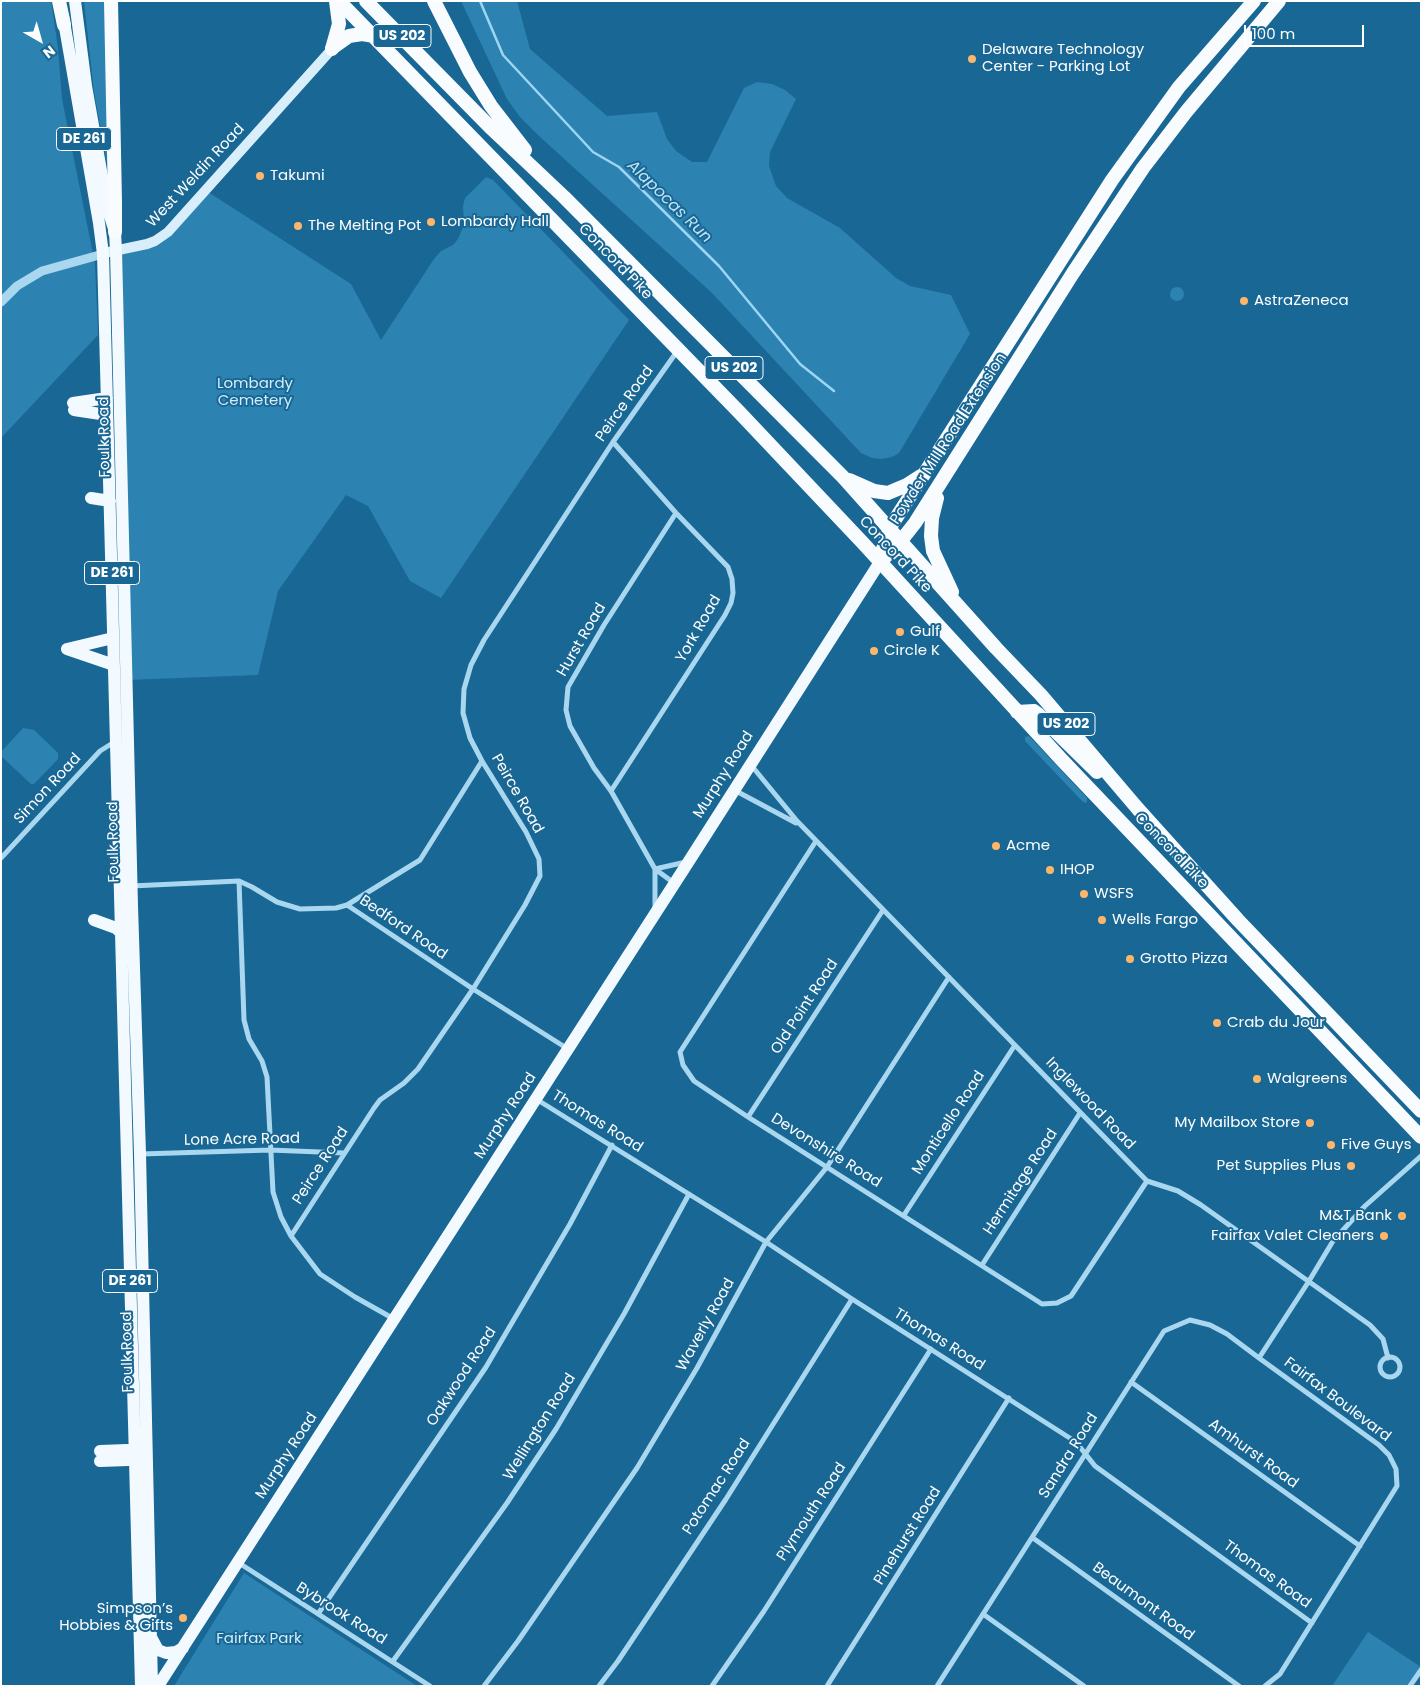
<!DOCTYPE html>
<html>
<head>
<meta charset="utf-8">
<style>
  body { margin:0 }
  #map { position:relative; width:1422px; height:1687px; overflow:hidden; background:#196794; font-family:Poppins,sans-serif }
  canvas { display:block }
  .frame { position:absolute; inset:0; border:2px solid #fff; pointer-events:none }
  .north { position:absolute; left:15px; top:15px; width:50px; height:50px; -webkit-text-stroke:4px #196794; paint-order:stroke; rotate:142deg; font-size:14px; font-weight:700; line-height:20px; text-align:center; color:#fff }
  .north::after { content:''; display:block; margin:auto; width:18px; height:22px; background:#fff; clip-path:polygon(50% 0,100% 100%,50% 72%,0 100%) }
  .scale { position:absolute; left:1244px; top:25px; width:120px; height:22px; box-sizing:border-box; border:2px solid #fff; border-top:0; padding-left:6px; font-size:15px; line-height:18px; white-space:nowrap; color:#fff; -webkit-text-stroke:4px #196794; paint-order:stroke }
</style>
</head>
<body>
<div id="map">
<canvas width="1422" height="1687"></canvas>
<div class="frame"></div>
<div class="north">N</div>
<div class="scale">100 m</div>
</div>
<script>
const g = document.querySelector('canvas').getContext('2d');
g.lineJoin = 'round';
function paint(path, color) {
  g.fillStyle = color;
  g.fill(path, 'evenodd');
}
function shape(rows) {
  const path = new Path2D();
  for (const r of rows) {
    if (r.length === 3) {
      path.moveTo(r[0] + r[2], r[1]);
      path.arc(r[0], r[1], r[2], 0, 2 * Math.PI);
      continue;
    }
    path.moveTo(r[0], r[1]);
    for (let i = 2; i < r.length; i += 2) path.lineTo(r[i], r[i + 1]);
  }
  return path;
}
function trace(path, color, width, dash) {
  g.strokeStyle = color;
  g.lineWidth = width;
  g.lineCap = dash ? 'butt' : 'round';
  g.setLineDash(dash || []);
  g.stroke(path);
}
function write(font, color, halo, rows, align = 'center') {
  g.font = font + ' Poppins,sans-serif';
  g.lineWidth = 4;
  g.setLineDash([]);
  g.textBaseline = 'middle';
  g.strokeStyle = halo;
  g.fillStyle = color;
  for (const [text, x, y, turn = 0] of rows) {
    g.save();
    g.translate(x, y);
    g.rotate((+turn || 0) * Math.PI / 180);
    g.textAlign = isNaN(turn) ? turn : align;
    if (halo) g.strokeText(text, 0, 0);
    g.fillText(text, 0, 0);
    g.restore();
  }
}
const green = shape([
  [1,1,51,1,58,48,62,99,95,264,98,335,1,438],
  [84,1,105,1,108,168,94,92],
  [461,1,517,1,530,49,607,116,657,112,667,139,676,151,692,162,707,162,744,88,757,82,772,84,785,90,796,99,770,152,769,166,776,186,787,198,840,228,896,278,910,286,951,295,970,334,899,453,892,457,882,459,872,458,861,453,712,293,539,136,520,117,507,99],
  [486,177,493,180,629,320,441,598,410,581,368,506,346,495,278,591,258,675,127,680,116,251,155,241,205,190,351,284,381,340,434,259,441,251,453,245,458,239,464,225,463,206,465,198],
  [1177,294,7],
  [23,728,34,730,58,753,58,759,34,784,31,784,1,756,2,751],
  [1029,736,1087,798,1087,802,1085,803,1082,801,1025,741,1025,737],
  [244,1573,417,1686,174,1686],
  [1368,1632,1421,1667,1421,1670,1410,1686,1332,1686]
]);
const stream = shape([
  [480,1,503,55,593,152,619,167,719,266,800,364,834,391]
]);
const minor = shape([
  [751,765,797,821,1147,1181,1178,1191,1201,1205,1370,1325,1383,1339,1388,1358],
  [611,791,725,615,731,603,733,593,732,579,728,567,676,513,613,442],
  [736,791,796,823],
  [816,841,680,1052,683,1065,694,1081,748,1117,1042,1304,1057,1303,1071,1296,1147,1181],
  [1,858,100,751,116,741],
  [655,869,686,862],
  [239,881,244,1020,249,1039,262,1061,267,1077,273,1192,281,1217,291,1236,320,1274,355,1297,394,1319],
  [674,883,655,869,611,791,594,768,570,726,566,710,568,687,604,625,676,513],
  [131,886,239,881,252,887,277,902,300,909,336,908,347,905,473,989,568,1049],
  [347,905,420,860,482,761],
  [655,908,655,869],
  [536,1099,766,1242,852,1299,1076,1442,1095,1466,1312,1623],
  [748,1117,883,910],
  [141,1154,270,1150,344,1153],
  [904,1215,1015,1045],
  [291,1236,374,1108,380,1100,404,1083,418,1069,473,989,525,905,540,876,539,859,526,832,482,761,470,738,463,713,464,689,471,665,484,640,613,442,678,350],
  [982,1265,1080,1113],
  [1390,1367,10],
  [1131,1382,1360,1546],
  [1033,1538,1239,1686],
  [239,1563,430,1686],
  [318,1614,486,1367,570,1224,612,1145],
  [983,1614,1084,1686],
  [393,1661,507,1503,556,1429,624,1314,689,1194],
  [484,1686,518,1641,637,1468,697,1368,766,1242,827,1167,949,977],
  [599,1686,618,1661,726,1499,852,1299],
  [712,1686,764,1611,931,1349],
  [827,1686,1009,1398],
  [937,1686,1164,1331,1190,1320,1210,1325,1227,1334,1259,1358],
  [1265,1686,1280,1674,1397,1486,1396,1469,1389,1455,1379,1445,1259,1358,1309,1281,1333,1241,1365,1206,1421,1156],
  [1410,1686,1421,1670]
]);
const tertiary = shape([
  [1,302,17,286,42,271,103,254]
]);
const secondary = shape([
  [109,252,147,244,155,241,168,232,332,49]
]);
const primary = shape([
  [75,1,86,86,108,210,115,232,116,251,132,906,140,1154,152,1686],
  [63,16,99,223,103,254,141,1686],
  [73,403,107,398],
  [74,410,107,415],
  [91,498,110,501],
  [67,649,114,665],
  [67,649,113,638],
  [94,920,116,928,121,933],
  [100,1451,127,1450,132,1456],
  [100,1461,128,1460,132,1456,141,1455],
  [151,1637,158,1650,166,1653,176,1652,183,1648],
  [158,1686,689,861,880,562]
]);
const trunk = shape([
  [59,1,64,25],
  [111,1,115,202,115,232],
  [339,1,740,413,862,542,1061,759,1421,1137],
  [366,1,492,129,564,197,843,477,996,648,1041,695,1138,809,1238,920,1421,1111],
  [434,1,470,72,491,106,525,150],
  [332,48,349,36,362,34,374,36],
  [332,49,339,24,336,1],
  [849,480,874,491,888,493,907,485,921,476],
  [937,498,932,518,931,536,933,551,952,592],
  [880,559,889,529,1112,180,1179,87,1254,1],
  [880,562,900,542,915,523,1073,273,1143,168,1186,112,1279,1],
  [1017,712,1034,711,1038,714,1097,772]
]);
const markers = [
  [972,59,5,"#ffb669"],
  [260,176,5,"#ffb669"],
  [431,222,5,"#ffb669"],
  [298,226,5,"#ffb669"],
  [1244,301,5,"#ffb669"],
  [900,632,5,"#ffb669"],
  [874,651,5,"#ffb669"],
  [996,846,5,"#ffb669"],
  [1050,870,5,"#ffb669"],
  [1084,894,5,"#ffb669"],
  [1102,920,5,"#ffb669"],
  [1130,959,5,"#ffb669"],
  [1217,1023,5,"#ffb669"],
  [1257,1079,5,"#ffb669"],
  [1310,1123,5,"#ffb669"],
  [1331,1145,5,"#ffb669"],
  [1351,1166,5,"#ffb669"],
  [1402,1216,5,"#ffb669"],
  [1384,1236,5,"#ffb669"],
  [183,1618,5,"#ffb669"]
];
const shields = [
  [402,36,58],
  [84,139,55],
  [734,368,58],
  [112,573,55],
  [1066,724,58],
  [130,1281,55]
];
const shieldNames = [
  ["US 202",402,36],
  ["DE 261",84,139],
  ["US 202",734,368],
  ["DE 261",112,573],
  ["US 202",1066,724],
  ["DE 261",130,1281]
];
const poiNames = [
  ["Delaware Technology",982,50],
  ["Center - Parking Lot",982,67],
  ["Takumi",270,176],
  ["Lombardy Hall",441,222],
  ["The Melting Pot",308,226],
  ["AstraZeneca",1254,301],
  ["Gulf",910,632],
  ["Circle K",884,651],
  ["Acme",1006,846],
  ["IHOP",1060,870],
  ["WSFS",1094,894],
  ["Wells Fargo",1112,920],
  ["Grotto Pizza",1140,959],
  ["Crab du Jour",1227,1023],
  ["Walgreens",1267,1079],
  ["My Mailbox Store",1300,1123,"right"],
  ["Five Guys",1341,1145],
  ["Pet Supplies Plus",1341,1166,"right"],
  ["M&T Bank",1392,1216,"right"],
  ["Fairfax Valet Cleaners",1374,1236,"right"],
  ["Simpson’s",173,1609,"right"],
  ["Hobbies & Gifts",173,1626,"right"]
];
const streetNames = [
  ["West Weldin Road",196,176,-47],
  ["Concord Pike",615,262,46],
  ["Peirce Road",625,404,-55],
  ["Foulk Road",105,437,-91],
  ["Powder Mill Road Extension",949,439,-57],
  ["Concord Pike",895,555,47],
  ["York Road",699,629,-60],
  ["Hurst Road",582,640,-60],
  ["Murphy Road",724,775,-58],
  ["Simon Road",48,789,-47],
  ["Peirce Road",517,794,60],
  ["Foulk Road",114,842,-91],
  ["Concord Pike",1171,851,46],
  ["Bedford Road",403,928,34],
  ["Old Point Road",805,1007,-57],
  ["Inglewood Road",1090,1104,46],
  ["Murphy Road",506,1116,-57],
  ["Thomas Road",597,1122,32],
  ["Monticello Road",949,1123,-57],
  ["Lone Acre Road",242,1140,-1],
  ["Devonshire Road",826,1151,32],
  ["Peirce Road",321,1166,-57],
  ["Hermitage Road",1021,1182,-57],
  ["Waverly Road",706,1325,-61],
  ["Thomas Road",939,1340,32],
  ["Foulk Road",128,1352,-91],
  ["Oakwood Road",462,1377,-57],
  ["Fairfax Boulevard",1337,1400,37],
  ["Wellington Road",540,1427,-58],
  ["Amhurst Road",1253,1454,36],
  ["Murphy Road",287,1456,-57],
  ["Sandra Road",1069,1456,-58],
  ["Potomac Road",717,1487,-57],
  ["Plymouth Road",812,1512,-57],
  ["Pinehurst Road",908,1536,-58],
  ["Thomas Road",1267,1575,36],
  ["Beaumont Road",1143,1602,36],
  ["Bybrook Road",341,1614,32]
];
const parkNames = [
  ["Lombardy",255,384],
  ["Cemetery",255,401],
  ["Fairfax Park",259,1639]
];
const waterNames = [
  ["Alapocas Run",669,202,44]
];
paint(green, '#2c83b2');
trace(stream, '#9dd5f2', 2.5);
trace(minor, '#aad7f0', 5);
trace(tertiary, '#aad7f0', 9);
trace(secondary, '#d8eefb', 10);
trace(primary, '#f3faff', 12);
trace(trunk, '#f9fcff', 14);
for (const [x, y, r, color] of markers) {
  const dot = new Path2D();
  dot.arc(x, y, r, 0, 2 * Math.PI);
  g.fillStyle = color;
  g.fill(dot);
  trace(dot, '#196794', 2);
}
for (const [x, y, w] of shields) {
  const box = new Path2D();
  box.roundRect(x - w / 2, y - 11.5, w, 23, 4);
  g.fillStyle = '#196794';
  g.fill(box);
  trace(box, '#fff', 1);
}
write('bold 14px', '#fff', null, shieldNames);
write('15px', '#fff', '#196794', poiNames, 'left');
write('15px', '#fff', '#196794', streetNames);
write('15px', '#d1ecfb', '#196794', parkNames);
write('italic 16px', '#bde3f7', '#196794', waterNames);
</script>
</body>
</html>
